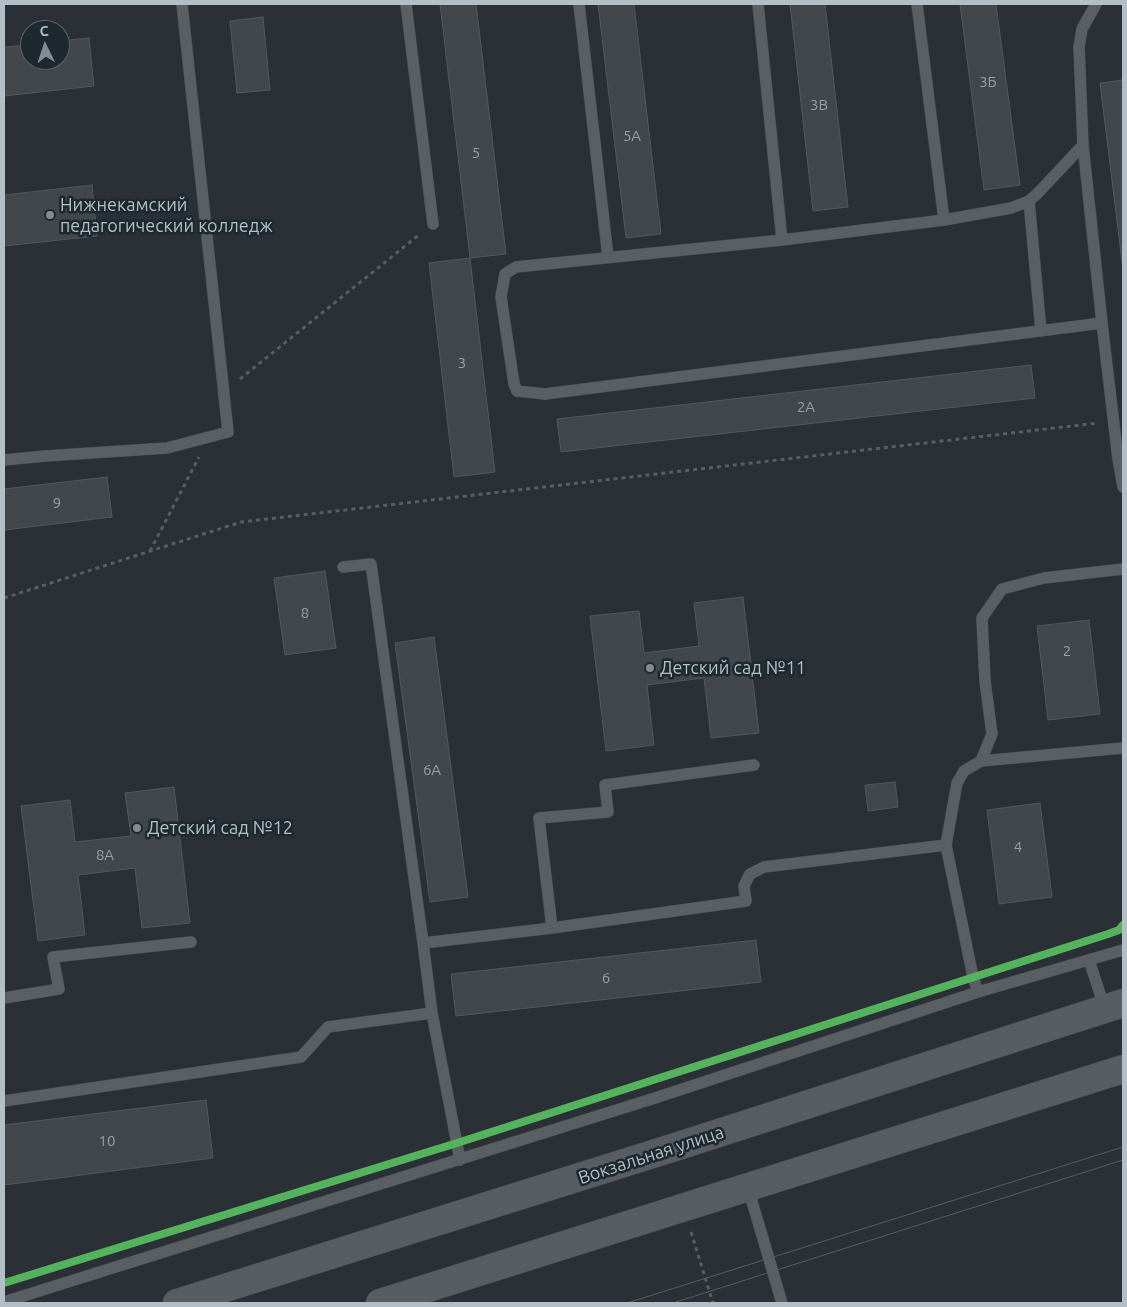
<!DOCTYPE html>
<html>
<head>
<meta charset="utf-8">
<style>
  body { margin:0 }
  #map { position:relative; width:1127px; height:1307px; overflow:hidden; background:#2a3035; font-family:Ubuntu,sans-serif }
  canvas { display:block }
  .frame { position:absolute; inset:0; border:5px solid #b4bec6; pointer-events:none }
  .north { position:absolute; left:20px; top:20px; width:50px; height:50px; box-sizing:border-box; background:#1e282f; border:1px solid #5a646b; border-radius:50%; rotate:356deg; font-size:14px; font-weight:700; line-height:20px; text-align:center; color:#b4bec6 }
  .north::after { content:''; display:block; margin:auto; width:18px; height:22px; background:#848c93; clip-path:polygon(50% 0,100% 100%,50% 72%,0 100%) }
</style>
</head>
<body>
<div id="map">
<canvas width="1127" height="1307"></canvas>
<div class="frame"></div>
<div class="north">С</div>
</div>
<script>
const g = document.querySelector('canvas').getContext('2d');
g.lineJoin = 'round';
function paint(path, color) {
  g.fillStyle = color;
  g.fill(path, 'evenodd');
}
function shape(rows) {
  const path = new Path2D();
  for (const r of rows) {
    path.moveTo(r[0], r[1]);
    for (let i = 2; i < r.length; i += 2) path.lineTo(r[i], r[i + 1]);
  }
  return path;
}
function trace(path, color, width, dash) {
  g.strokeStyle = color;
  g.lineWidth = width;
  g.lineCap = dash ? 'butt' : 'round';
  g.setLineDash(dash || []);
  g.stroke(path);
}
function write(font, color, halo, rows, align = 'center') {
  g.font = font + ' Ubuntu,sans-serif';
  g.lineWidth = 5;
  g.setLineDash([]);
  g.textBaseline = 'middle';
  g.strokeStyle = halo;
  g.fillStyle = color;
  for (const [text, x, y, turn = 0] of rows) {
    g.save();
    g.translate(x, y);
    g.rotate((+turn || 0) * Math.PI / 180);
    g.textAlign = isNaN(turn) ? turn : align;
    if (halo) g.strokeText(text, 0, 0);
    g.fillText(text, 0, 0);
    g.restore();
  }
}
const building = shape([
  [440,4,476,4,506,254,470,258,440,4],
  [598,4,634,4,661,234,626,238,598,4],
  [790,4,825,4,848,207,813,211,790,4],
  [960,4,996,4,1020,185,984,190,960,4],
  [263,17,270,90,237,93,230,21,263,17],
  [89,38,94,86,4,96,4,47,30,45,30,60,60,60,60,41,89,38],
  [1123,80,1123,270,1100,83,1123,80],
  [92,185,97,236,4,246,4,195,92,185],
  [470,258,495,472,454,477,429,263,470,258],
  [1031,365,1035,398,561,452,557,419,1031,365],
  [107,477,112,517,4,530,4,489,107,477],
  [325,571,336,648,285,655,274,578,325,571],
  [743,597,759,733,711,738,704,678,647,685,654,745,606,751,590,616,639,611,644,653,699,646,694,603,743,597],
  [1089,620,1100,714,1048,720,1037,626,1089,620],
  [434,637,468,897,430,902,395,643,434,637],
  [895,782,898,807,868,811,865,785,895,782],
  [174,787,190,923,142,928,135,868,78,875,85,935,38,941,21,806,70,800,75,842,131,836,125,793,174,787],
  [1040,803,1052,897,999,904,987,810,1040,803],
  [756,940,761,982,456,1016,451,974,756,940],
  [206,1100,213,1158,4,1185,4,1125,206,1100]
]);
const path = shape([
  [240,379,420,234],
  [150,551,199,457],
  [4,598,241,522,1098,423],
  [1106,935,1119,930,1123,925],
  [691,1232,713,1303]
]);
const lane = shape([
  [406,4,433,224],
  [579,4,608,257],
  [758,4,782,240],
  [917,4,944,220],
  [1096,4,1082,29,1079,47,1083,145,1102,323,1118,459,1123,487],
  [1083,145,1038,193,1029,201,1011,208,944,220,782,240,516,267,505,274,501,297,514,384,517,391,545,394,1102,323],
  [1029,201,1041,331],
  [4,460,45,456,167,448,228,432,182,4],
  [343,567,371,564,423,943],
  [981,761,992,734,985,681,982,618,1002,589,1044,578,1123,569],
  [552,928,539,818,608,812,605,785,754,765],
  [1089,960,1105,1009],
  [978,992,973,977,946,845,957,783,964,771,981,761,1123,748],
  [4,998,59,989,53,957,191,942],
  [4,1101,301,1057,328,1027,432,1013],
  [460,1160,432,1013,423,943,552,928,746,901,744,886,750,874,764,867,946,845],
  [748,1188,782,1303],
  [4,1302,655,1098,978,992,1123,950]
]);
const secondary = shape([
  [177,1303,672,1148,1123,1003],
  [380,1303,1123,1069]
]);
const tram = shape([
  [627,1303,1123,1147],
  [673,1303,1123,1160]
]);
const cycleway = shape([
  [4,1283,457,1143,1108,934,1119,930,1123,925]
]);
const markers = [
  [50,215,5,"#848c93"],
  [650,668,5,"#848c93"],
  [137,828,5,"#848c93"]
];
const numberNames = [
  ["3Б",988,82],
  ["3В",819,105],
  ["5А",632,136],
  ["5",476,153],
  ["3",462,363],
  ["2А",806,407],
  ["9",57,503],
  ["8",305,613],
  ["2",1067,651],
  ["6А",432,770],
  ["4",1018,847],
  ["8А",105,855],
  ["6",606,978],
  ["10",107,1141]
];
const poiNames = [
  ["Нижнекамский",60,205],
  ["педагогический колледж",60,226],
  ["Детский сад №11",660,668],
  ["Детский сад №12",147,828]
];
const streetNames = [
  ["Вокзальная улица",651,1155,-18]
];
paint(building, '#42474c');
trace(building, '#52585d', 1);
trace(lane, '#484c50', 12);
trace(secondary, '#484c50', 29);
trace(path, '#585e61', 3, [4, 4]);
trace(lane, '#5a5f64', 11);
trace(secondary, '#585d62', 28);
trace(tram, '#585d61', 1);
trace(cycleway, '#56b35d', 8);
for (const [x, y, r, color] of markers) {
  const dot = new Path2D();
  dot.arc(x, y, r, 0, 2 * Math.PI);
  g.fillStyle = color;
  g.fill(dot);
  trace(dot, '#1e282f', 2);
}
write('15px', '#98a0a8', null, numberNames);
write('18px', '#b4bec6', '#1e282f', poiNames, 'left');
write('18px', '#b4bec6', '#1e282f', streetNames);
</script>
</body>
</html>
